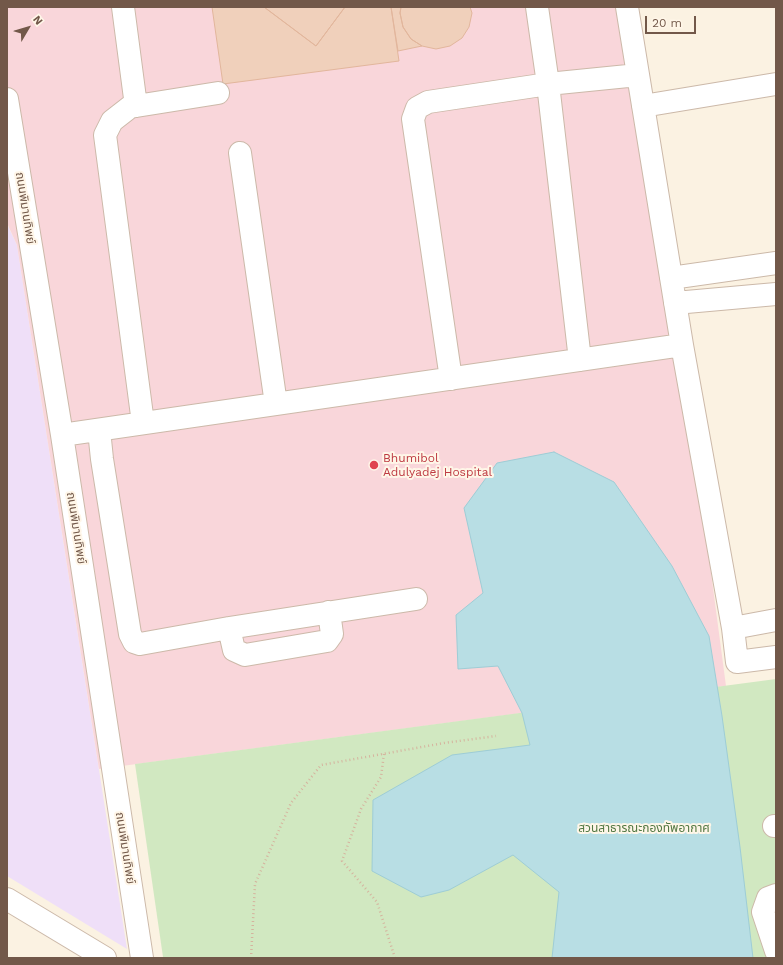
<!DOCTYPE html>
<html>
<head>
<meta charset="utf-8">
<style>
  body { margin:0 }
  #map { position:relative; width:783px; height:965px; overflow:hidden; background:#fbf2e2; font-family:"Work Sans",sans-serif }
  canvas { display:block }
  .frame { position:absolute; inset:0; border:8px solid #725849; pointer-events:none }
  .north { position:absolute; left:8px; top:8px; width:40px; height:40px; -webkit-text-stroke:3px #fff6e8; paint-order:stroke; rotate:52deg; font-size:11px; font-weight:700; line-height:16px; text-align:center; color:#725849 }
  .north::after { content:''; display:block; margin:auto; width:14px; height:18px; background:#725849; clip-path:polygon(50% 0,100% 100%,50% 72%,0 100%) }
  .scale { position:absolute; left:645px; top:16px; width:51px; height:18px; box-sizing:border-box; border:2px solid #725849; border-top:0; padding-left:5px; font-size:12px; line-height:14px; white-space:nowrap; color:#725849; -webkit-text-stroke:3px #fff6e8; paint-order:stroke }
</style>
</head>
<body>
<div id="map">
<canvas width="783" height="965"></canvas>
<div class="frame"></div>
<div class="north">N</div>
<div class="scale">20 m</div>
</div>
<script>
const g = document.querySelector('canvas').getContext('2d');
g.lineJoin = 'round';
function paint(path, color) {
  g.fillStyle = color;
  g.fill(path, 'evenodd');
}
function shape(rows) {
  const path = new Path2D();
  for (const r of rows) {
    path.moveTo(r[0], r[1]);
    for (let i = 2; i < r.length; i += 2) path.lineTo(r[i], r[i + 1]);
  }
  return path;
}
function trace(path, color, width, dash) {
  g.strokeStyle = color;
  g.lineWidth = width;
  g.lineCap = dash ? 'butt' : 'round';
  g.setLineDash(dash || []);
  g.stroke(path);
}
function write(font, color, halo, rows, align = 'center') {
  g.font = font + ' "Work Sans","Noto Sans Thai",sans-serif';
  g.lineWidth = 4;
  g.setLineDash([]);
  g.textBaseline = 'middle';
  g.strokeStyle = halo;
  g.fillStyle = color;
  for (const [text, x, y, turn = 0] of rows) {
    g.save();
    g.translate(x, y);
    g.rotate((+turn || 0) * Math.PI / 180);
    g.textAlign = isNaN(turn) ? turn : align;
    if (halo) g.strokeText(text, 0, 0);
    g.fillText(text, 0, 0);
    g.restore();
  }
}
const education = shape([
  [7,224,17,245,127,949,7,876]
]);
const medical = shape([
  [7,7,636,7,726,686,99,769,17,245,7,223]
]);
const green = shape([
  [776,679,776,958,165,958,163,957,135,764]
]);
const water = shape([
  [554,452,614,482,672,566,709,636,722,716,740,847,753,958,552,958,559,892,513,855,449,890,421,897,372,871,373,800,452,755,530,745,522,713,498,666,458,669,456,615,483,593,464,508,497,463,554,452]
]);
const building = shape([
  [212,7,264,7,316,46,345,7,391,7,399,61,223,84,212,7],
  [264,7,345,7,316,46,264,7],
  [391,7,401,7,400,13,403,27,411,39,422,46,398,51,391,7],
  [401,7,470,7,472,13,469,27,462,38,450,46,436,49,422,46,411,39,403,27,400,13,401,7]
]);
const path = shape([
  [384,754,381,777,361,809,342,861,377,902,395,958],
  [251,958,255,884,291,803,321,765,444,743,496,736]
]);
const minor = shape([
  [123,7,136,106],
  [537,7,548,84,580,360],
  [627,7,682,345,733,628,737,662,776,657],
  [7,99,62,435,142,958],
  [643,106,776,84],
  [240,153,276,404],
  [671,278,776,263],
  [675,303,776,294],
  [451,379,413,119,417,108,428,102,548,84,638,75],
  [143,423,105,135,112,121,130,107,218,93],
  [99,430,102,459,130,634,134,642,140,644,229,628,416,599],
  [62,435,682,345],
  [229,628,234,650,245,655,327,641,332,634,329,612],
  [733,628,776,620],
  [774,826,776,826],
  [776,895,768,898,763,912,776,951],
  [7,899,105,958]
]);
const markers = [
  [374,465,5,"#e0444e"]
];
const streetNames = [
  ["ถนนพิมานทิพย์",25,208,81],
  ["ถนนพิมานทิพย์",76,528,81],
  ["ถนนพิมานทิพย์",125,848,81]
];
const healthNames = [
  ["Bhumibol",383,458],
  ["Adulyadej Hospital",383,472]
];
const parkNames = [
  ["สวนสาธารณะกองทัพอากาศ",644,828]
];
paint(education, '#efdff8');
paint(medical, '#f9d6da');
paint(green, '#d1e8c1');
paint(water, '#b8dee4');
trace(water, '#9ecdd6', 1);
paint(building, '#f0d0bb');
trace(building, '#e2b69c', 1);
trace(minor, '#ccb9a9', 24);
trace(path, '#d5b39e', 2.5, [1, 3]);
trace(minor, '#fff', 22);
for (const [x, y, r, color] of markers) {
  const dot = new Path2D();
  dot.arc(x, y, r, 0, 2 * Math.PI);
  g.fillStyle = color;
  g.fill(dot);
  trace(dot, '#fff6e8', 1.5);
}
write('12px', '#725849', '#fff6e8', streetNames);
write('12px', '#be3a42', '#fff6e8', healthNames, 'left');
write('12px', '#527842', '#fff6e8', parkNames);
</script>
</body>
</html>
